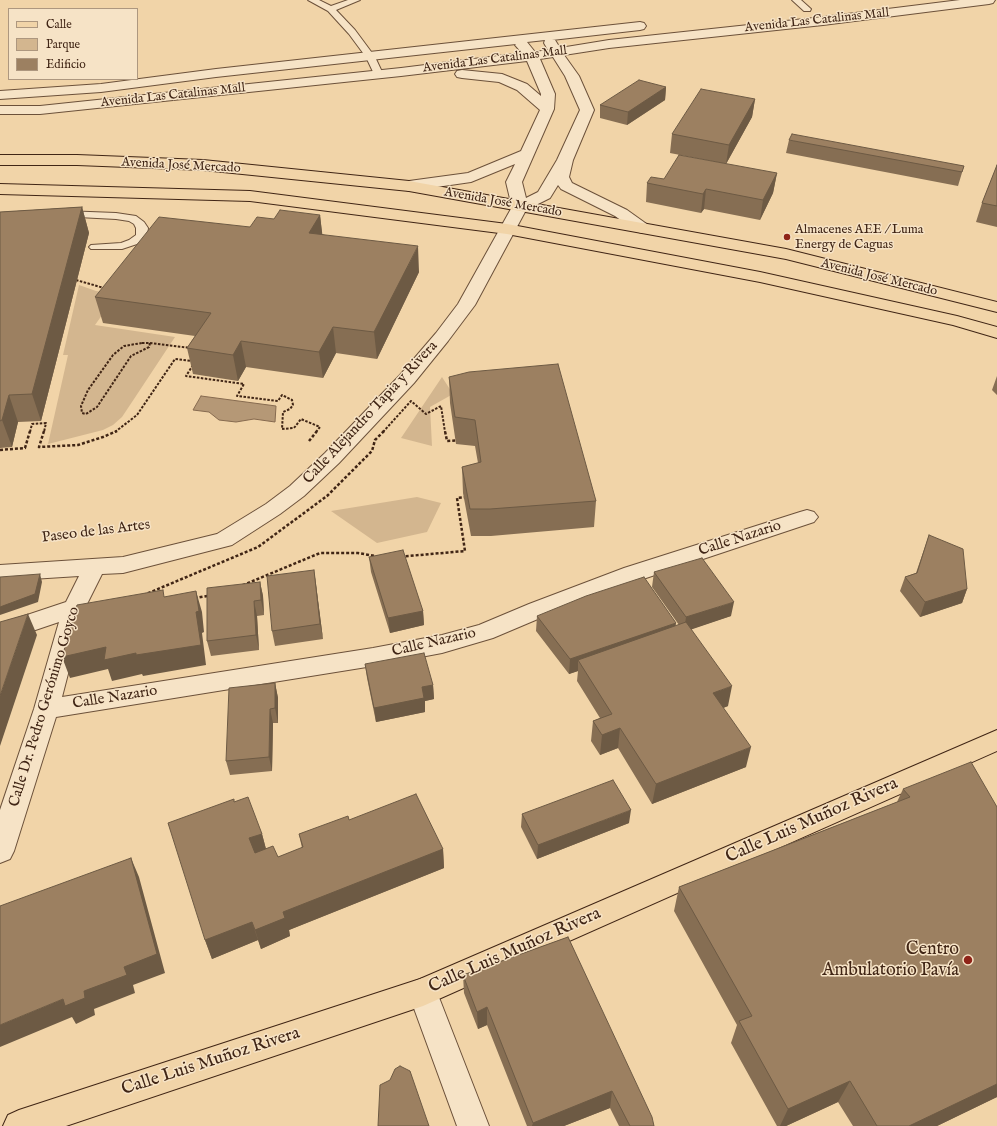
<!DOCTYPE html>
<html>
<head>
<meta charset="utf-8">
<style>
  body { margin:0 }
  #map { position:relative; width:997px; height:1126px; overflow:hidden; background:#f1d4a8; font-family:"IM FELL English",serif }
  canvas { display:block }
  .legend { position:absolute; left:8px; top:8px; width:130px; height:72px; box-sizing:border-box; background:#f6e3c6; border:1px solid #ad977f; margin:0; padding:5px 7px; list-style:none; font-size:12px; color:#402515 }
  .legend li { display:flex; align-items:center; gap:8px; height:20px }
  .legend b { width:20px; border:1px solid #ad977f }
</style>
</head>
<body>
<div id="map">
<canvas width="997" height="1126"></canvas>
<ul class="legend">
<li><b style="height:5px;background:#f1d4a8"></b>Calle</li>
<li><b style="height:11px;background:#d3b68f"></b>Parque</li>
<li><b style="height:11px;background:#9c8061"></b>Edificio</li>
</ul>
</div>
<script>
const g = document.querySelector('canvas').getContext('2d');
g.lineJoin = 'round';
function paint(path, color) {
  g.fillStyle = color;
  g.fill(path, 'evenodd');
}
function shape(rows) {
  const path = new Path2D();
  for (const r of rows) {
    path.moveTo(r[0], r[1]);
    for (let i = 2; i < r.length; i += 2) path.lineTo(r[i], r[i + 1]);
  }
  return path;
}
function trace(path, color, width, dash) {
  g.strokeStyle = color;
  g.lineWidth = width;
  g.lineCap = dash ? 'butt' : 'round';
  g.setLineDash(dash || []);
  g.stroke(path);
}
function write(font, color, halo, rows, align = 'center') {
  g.font = font + ' "IM FELL English",serif';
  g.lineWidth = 3;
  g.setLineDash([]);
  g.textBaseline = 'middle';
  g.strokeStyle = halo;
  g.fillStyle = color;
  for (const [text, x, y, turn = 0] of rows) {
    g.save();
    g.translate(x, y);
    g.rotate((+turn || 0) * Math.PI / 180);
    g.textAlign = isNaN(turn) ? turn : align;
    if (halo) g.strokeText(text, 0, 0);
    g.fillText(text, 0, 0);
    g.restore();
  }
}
const green = shape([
  [79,285,96,291,117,294,95,325,175,337,134,399,122,417,113,425,103,430,48,444,68,355,63,355],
  [442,377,453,394,430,407,432,446,401,438],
  [417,497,441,503,427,532,377,543,331,511]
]);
const water = shape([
  [201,396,276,406,275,422,254,419,236,422,219,420,209,412,193,410,201,396]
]);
const pathFar1 = shape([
  [76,280,104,288],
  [142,343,150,343,149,347,131,356,97,407,86,414,82,413,81,406,88,390,113,355,124,346,142,343],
  [150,343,191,348],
  [193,365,186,376,244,384,237,396,278,401,282,395,292,400,293,405,290,409,283,412,282,429,294,428,301,419,320,427,316,432],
  [30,432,32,424,46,423,44,432],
  [115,432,137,415,175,359,193,361],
  [383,432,411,401,426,414,441,406,445,432]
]);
const path = shape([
  [44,431,39,447,78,445,103,437,117,431],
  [384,431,375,440,372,451,327,496,258,547,146,594,121,611,224,593,320,553,358,553,386,558,465,551,457,498,491,495,481,439,447,441,445,431],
  [309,441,317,431],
  [0,450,25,448,30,431]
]);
const service = shape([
  [308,0,319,0,331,6,348,0,360,0,336,10,355,30,375,57,383,74,381,76,375,76,366,57,349,34,328,11,308,0],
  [792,0,801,0,811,9,810,11,804,11,792,0],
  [63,211,116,213,136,216,144,222,148,228,147,236,137,244,122,249,91,249,89,247,91,245,121,243,129,240,136,235,136,228,134,224,129,221,116,219,59,216,58,214,59,212,63,211]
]);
const minor = shape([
  [960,0,995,0,993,3,989,4,823,25,609,48,564,55,579,76,594,110,573,160,569,177,572,183,627,210,648,225,650,228,648,231,642,233,636,231,615,216,561,189,558,185,550,198,526,210,475,305,448,341,414,383,339,463,304,496,280,514,232,545,123,573,102,574,85,608,62,697,373,648,442,635,479,625,529,604,624,568,800,512,807,510,814,512,818,517,814,522,640,580,545,616,493,638,442,653,373,666,56,717,14,851,10,859,0,863,0,810,34,709,59,622,0,642,0,624,66,602,79,576,0,581,0,565,123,557,217,534,266,504,290,486,325,453,400,375,436,333,458,304,512,207,506,182,515,164,471,182,409,191,404,189,401,186,404,183,409,181,468,173,521,151,540,110,517,90,499,82,462,78,457,77,455,74,457,71,462,70,502,74,527,84,541,96,541,94,527,61,401,76,40,114,0,114,0,106,40,106,401,68,522,53,515,45,516,44,216,77,101,92,0,99,0,91,101,84,216,69,640,22,644,23,646,26,644,29,640,30,552,40,555,40,560,48,609,40,823,17,960,0],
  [545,40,544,43,548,50,535,52,527,42,545,40],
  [553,57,565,76,580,110,557,160,538,192,526,198,522,182,554,109,555,94,540,59,553,57],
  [423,978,433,982,489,1126,457,1126,408,992,413,982,423,978]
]);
const primary = shape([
  [0,155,77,155,203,160,409,181,786,249,997,302,997,312,786,259,409,191,203,170,77,165,0,165,0,155],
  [0,184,250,191,507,224,760,272,957,316,997,327,997,338,953,325,760,282,507,234,250,201,0,194,0,184],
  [997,730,997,751,423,1006,66,1126,3,1126,8,1115,19,1110,420,979,997,730]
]);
const wall = shape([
  [666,87,665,100,627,125,600,118,600,105],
  [755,99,752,117,726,164,670,153,672,134],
  [789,140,964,166,958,186,786,153],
  [997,165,997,227,976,222,982,203],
  [777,173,773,193,760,220,704,209,701,213,646,202,647,183,664,179],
  [82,207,89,233,41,421,18,422,12,447,0,448,0,212],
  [320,215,322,234,419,272,377,359,336,353,323,378,246,367,238,381,193,374,187,348,195,336,103,323,95,297,250,227,274,219],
  [997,376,997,395,992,390],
  [449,377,596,501,594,527,491,536,471,536,463,493,462,467,478,463,475,446,456,444,450,403],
  [929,535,967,589,962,603,920,617,900,591,905,577,916,573],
  [369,557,423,611,424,625,390,633,371,572],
  [314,570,323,639,275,646,272,631],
  [654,572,731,616,691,629,728,706,723,708,746,767,652,804,618,748,600,755,591,741,593,721,600,718,577,681,578,671,569,674,536,631,537,616,676,623,675,626,679,625,652,587],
  [260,582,263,596,264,615,257,616,259,650,211,656,207,641],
  [365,664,433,685,434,699,425,701,425,712,376,722,367,678],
  [275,683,278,698,278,723,273,723,272,771,230,775,226,761],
  [903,789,997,807,997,1097,937,1126,853,1126,838,1102,786,1126,777,1126,731,1043,737,1025,674,911,679,887,897,802],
  [234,802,262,834,266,849,278,857,302,848,299,834,349,820,443,849,444,868,289,930,290,936,261,949,258,940,212,959,205,940],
  [522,814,629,823,537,859,521,827],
  [568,937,654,1126,619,1126,610,1108,564,1126,527,1126,487,1025,478,1029,464,993,463,975]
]);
const shadedWall = shape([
  [666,87,665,100,627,125,628,112],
  [755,99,752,117,726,164,729,145],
  [777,173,773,193,760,220,763,200],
  [706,189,704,209,701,213,703,194],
  [82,207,89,233,41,421,32,394],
  [320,215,323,240,309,233],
  [418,246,419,272,377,359,374,332],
  [333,327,336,353,323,378,319,352],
  [241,341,246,367,238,381,233,355],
  [9,395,18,422,12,447,2,420],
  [314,570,316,584,323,639,320,624],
  [40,574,42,582,38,602,0,615,0,607],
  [260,582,263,596,264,615,261,600],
  [967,589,962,603,920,617,925,602],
  [196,591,202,612,204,632,202,633,206,665,143,676,142,674,112,681,108,669,70,678,62,657],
  [254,601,257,616,259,650,256,635],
  [734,602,731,616,684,632,686,617],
  [423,611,424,625,390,633,388,618],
  [28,614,37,635,0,746,0,696],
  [676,623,673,638,578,660,578,671,569,674,570,659],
  [275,683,278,698,278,723,275,708],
  [433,685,434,699,425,701,425,712,376,722,374,708,422,687],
  [732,686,728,706,708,714,713,693],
  [270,709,273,723,272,771,269,757],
  [620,728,618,748,600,755,602,735],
  [751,747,746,767,652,804,656,784],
  [631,810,629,823,537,859,538,845],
  [262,834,267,853,254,858,249,838],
  [443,849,444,868,289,930,290,936,261,949,255,930,283,912],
  [131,858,139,877,165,973,133,985,135,993,94,1009,95,1015,76,1024,72,1017,0,1047,0,1025,63,999,84,991,124,967],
  [252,922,258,940,212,959,205,940],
  [487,1007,487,1025,478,1029,477,1012],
  [850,1081,838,1102,786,1126,780,1126,788,1109],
  [997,1084,997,1097,937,1126,909,1126],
  [612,1091,610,1108,564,1126,532,1126,533,1123]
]);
const building = shape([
  [639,80,666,87,628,112,600,105,639,80],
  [701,89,755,99,729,145,672,134,701,89],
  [792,134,964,166,962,172,789,140,792,134],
  [679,155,777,173,763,200,706,189,703,194,647,183,651,177,664,179,679,155],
  [997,165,997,206,982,203,997,165],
  [82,207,32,394,9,395,2,420,0,421,0,212,82,207],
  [280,210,320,215,309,233,418,246,374,332,333,327,319,352,241,341,233,355,187,348,211,313,95,297,159,217,250,227,257,217,274,219,280,210],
  [558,364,596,501,490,509,470,509,462,467,481,462,475,420,455,417,449,377,469,372,558,364],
  [929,535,963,549,967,589,925,602,905,577,917,573,929,535],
  [403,550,423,611,388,618,369,557,403,550],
  [702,558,734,602,686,617,654,572,702,558],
  [314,570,320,624,272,631,267,576,314,570],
  [40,574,35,594,0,607,0,577,40,574],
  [644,577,676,623,570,659,537,616,586,596,644,577],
  [260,582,261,600,254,601,256,635,207,641,207,588,260,582],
  [163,590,164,597,196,591,199,611,196,612,201,645,136,655,136,653,104,660,106,647,62,657,77,605,163,590],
  [28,614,0,696,0,622,28,614],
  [686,622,732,686,713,693,751,747,656,784,620,728,602,735,593,721,612,714,578,660,686,622],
  [424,653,433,685,422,687,424,698,374,708,365,664,424,653],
  [275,683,275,708,270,709,269,757,226,761,229,688,275,683],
  [971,762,997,807,997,1084,909,1126,877,1126,850,1081,788,1109,739,1021,752,1016,679,887,910,797,903,789,971,762],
  [613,780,631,810,538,845,522,814,613,780],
  [416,794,443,849,283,912,285,918,255,930,252,922,205,940,168,823,234,799,234,802,248,797,262,834,249,838,255,853,273,846,278,857,303,847,299,834,348,816,349,820,416,794],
  [131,858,157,954,124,967,127,975,84,991,85,998,65,1006,63,999,0,1025,0,906,131,858],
  [568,937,652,1117,654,1126,630,1126,612,1091,533,1123,487,1007,477,1012,463,975,568,937],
  [400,1066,410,1071,429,1126,378,1126,380,1085,390,1080,395,1069,400,1066]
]);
const markers = [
  [787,237,4,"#8f2418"],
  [968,960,5,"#8f2418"]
];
const farStreetnames = [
  ["Avenida Las Catalinas Mall",817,21,-6],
  ["Avenida Las Catalinas Mall",495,60,-7],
  ["Avenida Las Catalinas Mall",173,96,-6],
  ["Avenida José Mercado",181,166,3],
  ["Avenida José Mercado",503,203,10],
  ["Avenida José Mercado",879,278,14]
];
const farPoinames = [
  ["Almacenes AEE / Luma",795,230],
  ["Energy de Caguas",795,245]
];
const streetNames = [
  ["Calle Alejandro Tapia y Rivera",371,413,-47],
  ["Paseo de las Artes",96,532,-7],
  ["Calle Nazario",740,539,-18],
  ["Calle Nazario",434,643,-13],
  ["Calle Nazario",115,698,-9],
  ["Calle Dr. Pedro Gerónimo Goyco",45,707,-73]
];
const nearStreetnames = [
  ["Calle Luis Muñoz Rivera",812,821,-24],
  ["Calle Luis Muñoz Rivera",515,951,-24],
  ["Calle Luis Muñoz Rivera",211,1062,-18]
];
const nearPoinames = [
  ["Centro",959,950],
  ["Ambulatorio Pavía",959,971]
];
paint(green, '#d3b68f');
paint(water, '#b59876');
trace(water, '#866a4f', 1);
trace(service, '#6c513a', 2);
trace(minor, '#6c513a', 2);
trace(primary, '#402515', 2);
trace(pathFar1, '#402515', 2, [2.5, 1.5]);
trace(path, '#402515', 2.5, [3, 2]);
paint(service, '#f6e3c6');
paint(minor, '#f6e3c6');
paint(primary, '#f1d4a8');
paint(wall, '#866e53');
paint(shadedWall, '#6d5a44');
paint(building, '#9c8061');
trace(building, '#6d5a44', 1);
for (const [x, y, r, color] of markers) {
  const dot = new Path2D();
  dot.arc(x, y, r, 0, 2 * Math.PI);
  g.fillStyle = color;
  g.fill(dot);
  trace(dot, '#f6e3c6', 1.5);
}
write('13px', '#402515', '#f6e3c6', farStreetnames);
write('13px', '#402515', '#f6e3c6', farPoinames, 'left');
write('15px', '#402515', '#f6e3c6', streetNames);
write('18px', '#402515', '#f6e3c6', nearStreetnames);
write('18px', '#402515', '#f6e3c6', nearPoinames, 'right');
</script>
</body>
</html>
